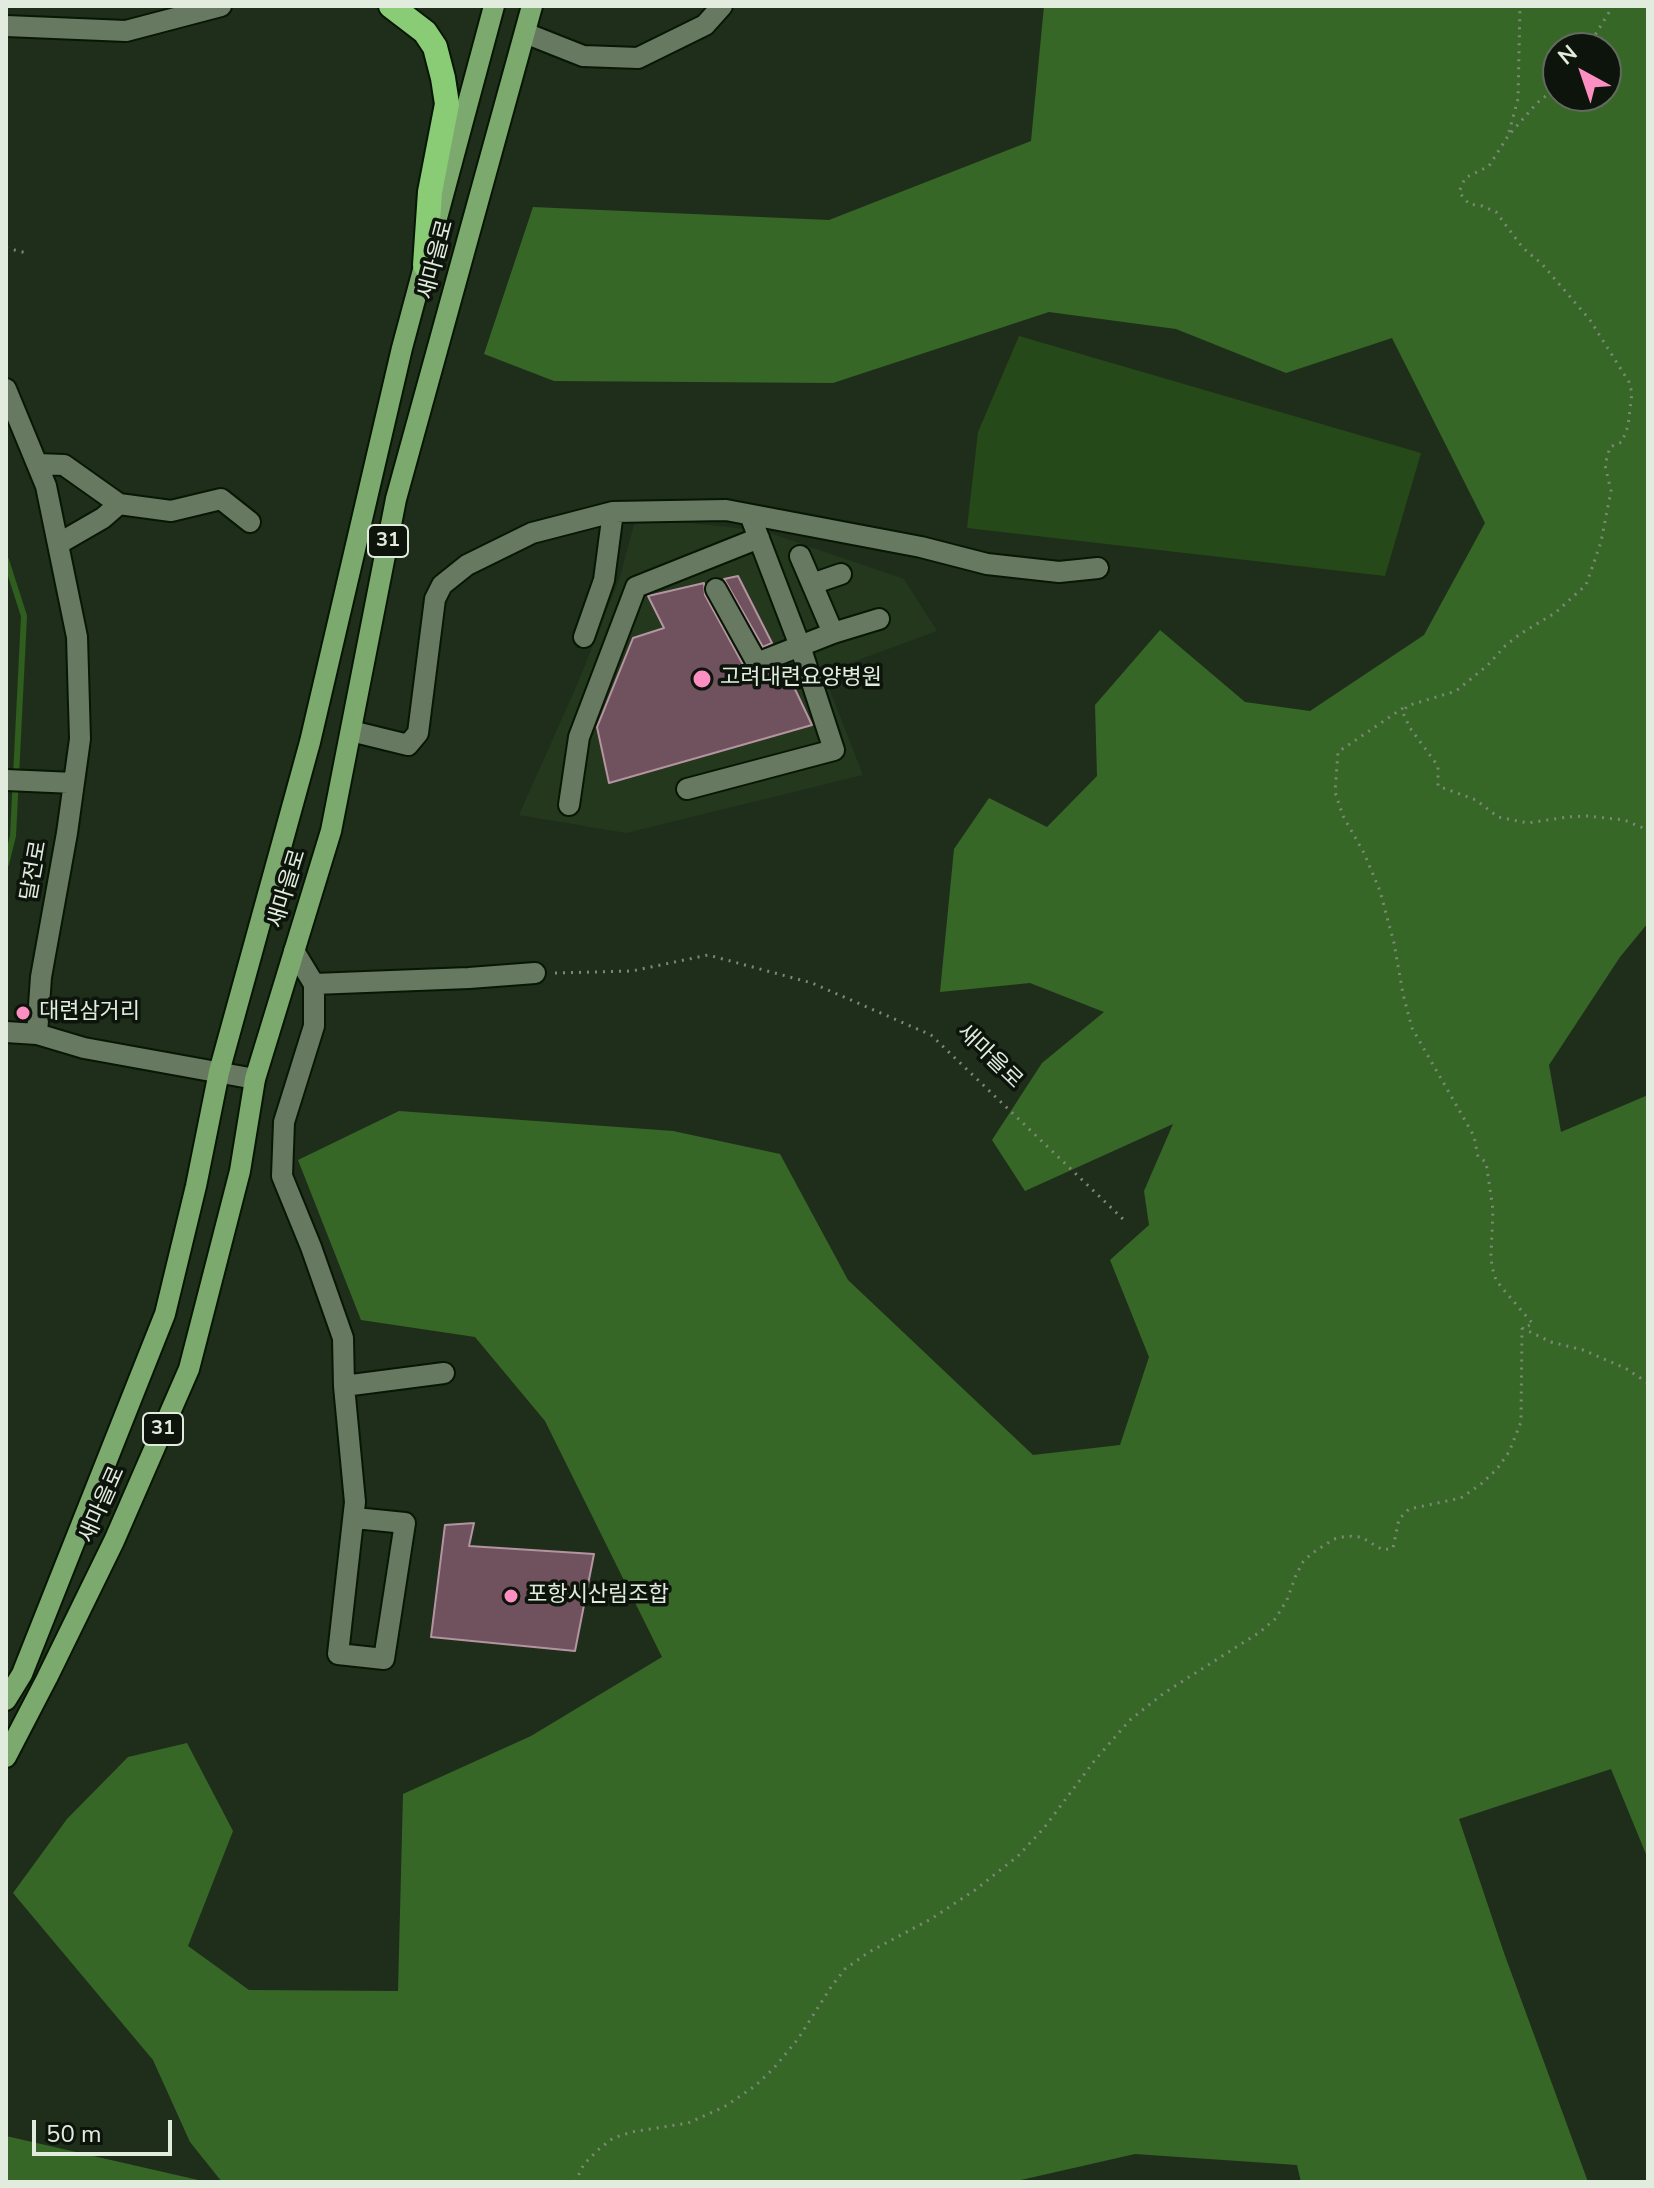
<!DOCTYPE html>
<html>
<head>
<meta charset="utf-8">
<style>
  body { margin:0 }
  #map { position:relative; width:1654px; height:2188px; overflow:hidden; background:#1f2e1a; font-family:"Nunito Sans",sans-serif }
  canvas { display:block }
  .frame { position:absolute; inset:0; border:8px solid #e1ebde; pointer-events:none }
  .north { position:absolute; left:1542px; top:32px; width:80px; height:80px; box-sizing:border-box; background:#0d140b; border:2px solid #626a5f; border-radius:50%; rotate:320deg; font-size:22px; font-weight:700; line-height:32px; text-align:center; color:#e1ebde }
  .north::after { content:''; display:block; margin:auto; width:28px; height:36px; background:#fc8fc2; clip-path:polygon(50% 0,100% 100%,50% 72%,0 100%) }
  .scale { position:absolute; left:32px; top:2120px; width:140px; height:36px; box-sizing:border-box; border:4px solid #e1ebde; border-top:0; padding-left:10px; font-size:24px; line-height:28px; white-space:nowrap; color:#e1ebde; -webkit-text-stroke:6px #0d140b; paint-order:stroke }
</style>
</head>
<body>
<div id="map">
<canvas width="1654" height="2188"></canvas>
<div class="frame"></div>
<div class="north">N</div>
<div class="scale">50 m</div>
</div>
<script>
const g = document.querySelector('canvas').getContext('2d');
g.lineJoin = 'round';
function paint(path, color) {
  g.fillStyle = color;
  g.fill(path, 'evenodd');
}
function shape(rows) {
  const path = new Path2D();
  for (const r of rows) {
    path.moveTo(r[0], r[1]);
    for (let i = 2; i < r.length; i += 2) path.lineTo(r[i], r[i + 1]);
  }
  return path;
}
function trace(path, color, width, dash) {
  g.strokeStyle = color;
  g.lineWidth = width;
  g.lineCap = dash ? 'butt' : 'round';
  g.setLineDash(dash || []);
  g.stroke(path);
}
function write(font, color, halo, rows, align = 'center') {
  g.font = font + ' "Nunito Sans","Noto Sans KR",sans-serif';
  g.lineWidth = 7;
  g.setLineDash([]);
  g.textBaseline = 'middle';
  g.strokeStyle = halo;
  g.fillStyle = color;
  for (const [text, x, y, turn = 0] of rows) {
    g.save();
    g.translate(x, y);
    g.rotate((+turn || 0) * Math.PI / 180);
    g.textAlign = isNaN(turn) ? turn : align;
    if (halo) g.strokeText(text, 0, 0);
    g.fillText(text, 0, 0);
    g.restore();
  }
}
const built = shape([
  [636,517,764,531,904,579,937,631,823,673,863,775,626,833,519,815,577,685,620,577]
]);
const green = shape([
  [1019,336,1421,453,1385,576,967,528,978,432]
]);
const forest = shape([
  [1044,6,1648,6,1648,923,1620,957,1549,1065,1561,1132,1648,1095,1648,1859,1611,1769,1459,1819,1504,1953,1588,2182,1301,2182,1297,2165,1135,2154,1012,2182,222,2182,190,2142,153,2060,13,1893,67,1819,128,1757,187,1743,233,1831,188,1946,249,1990,398,1991,403,1794,531,1736,662,1657,545,1421,475,1337,361,1320,298,1160,399,1111,673,1131,780,1154,848,1280,1033,1455,1120,1445,1149,1357,1110,1260,1149,1225,1144,1191,1173,1124,1025,1191,992,1140,1042,1063,1104,1012,1030,983,940,992,954,849,989,798,1047,827,1097,776,1095,705,1160,630,1245,702,1310,711,1424,635,1485,523,1392,338,1286,373,1176,329,1049,312,833,383,554,381,484,354,533,207,829,220,1031,141],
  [1558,48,1606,48,1606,96,1558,96],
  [6,2136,207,2182,6,2182]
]);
const stream = shape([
  [6,560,24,616,13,836,6,864]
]);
const building = shape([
  [738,576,772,643,763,647,724,579,738,576],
  [704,583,705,595,746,670,756,676,784,666,812,725,609,783,597,727,633,638,664,628,648,596,704,583],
  [474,1523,469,1546,594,1554,575,1651,431,1637,445,1525,474,1523]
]);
const path = shape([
  [1587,48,1613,6],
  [1558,86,1537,103,1508,136,1489,166,1465,178,1459,192,1469,204,1482,206,1496,212,1523,248,1542,264,1590,320,1629,382,1632,393,1628,426,1622,442,1610,447,1605,465,1611,491,1601,542,1586,585,1555,613,1520,634,1505,646,1488,665,1456,691,1407,706,1403,713,1410,728,1438,766,1438,786,1476,800,1498,817,1528,823,1567,817,1587,816,1624,820,1648,830],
  [1509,132,1518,99,1520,6],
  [6,248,27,253],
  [1403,708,1338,752,1335,792,1343,816,1364,853,1380,891,1394,943,1403,994,1412,1028,1474,1136,1478,1157,1486,1162,1493,1210,1491,1255,1492,1267,1496,1280,1503,1289,1533,1324,1522,1328],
  [555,973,632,971,708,955,812,983,931,1035,1124,1220],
  [1522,1328,1551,1342,1583,1350,1625,1368,1648,1383],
  [575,2182,584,2164,598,2150,613,2138,632,2132,688,2123,724,2107,755,2086,774,2068,798,2039,831,1987,845,1969,869,1952,931,1919,975,1890,1018,1856,1044,1828,1095,1760,1130,1720,1164,1693,1260,1632,1275,1619,1287,1600,1296,1575,1303,1562,1311,1554,1334,1539,1347,1536,1361,1537,1383,1550,1393,1548,1399,1519,1409,1509,1461,1498,1481,1484,1497,1469,1509,1452,1521,1422,1522,1328]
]);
const minor = shape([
  [6,26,126,31,221,6],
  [525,33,583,56,638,58,705,25,722,6],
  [6,389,46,486,77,637,80,739,67,833,41,977,37,1034,84,1048,255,1079],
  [37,464,64,465,119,504],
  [58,544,103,518,119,504,171,511,221,499,250,522],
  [800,556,833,633],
  [812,584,841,574],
  [716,589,757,663,833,633,879,619],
  [584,637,604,580,613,512],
  [351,731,408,745,418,733,435,599,442,585,467,565,532,533,613,512,726,510,921,547,987,564,1059,572,1098,568],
  [6,780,74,783],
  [687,789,834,750,800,646,750,515],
  [569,805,579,737,636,587,759,538],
  [294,951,314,984,314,1026,284,1122,282,1176,311,1247,343,1338,344,1386],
  [314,984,469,978,535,973],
  [6,1032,37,1034],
  [355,1518,405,1523,384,1659,338,1654,355,1502,344,1386,444,1373]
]);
const major = shape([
  [6,1700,22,1674,165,1314,196,1186,219,1072,310,742,402,348,494,6],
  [6,1757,47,1678,114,1541,189,1369,240,1171,255,1079,331,831,396,499,532,6]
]);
const highway = shape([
  [391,6,425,32,435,47,443,78,447,104,430,192,425,265]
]);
const markers = [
  [702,679,10,"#fc8fc2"],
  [23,1013,8,"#fc8fc2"],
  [511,1596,8,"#fc8fc2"]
];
const shields = [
  [388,541,40],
  [163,1429,40]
];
const shieldNames = [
  ["31",388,541],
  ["31",163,1429]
];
const streetNames = [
  ["새마을로",437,260,-75],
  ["달전로",35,871,-80],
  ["새마을로",288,889,-73],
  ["새마을로",989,1057,44],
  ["새마을로",103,1505,-66]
];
const poiNames = [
  ["고려대련요양병원",720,679],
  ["대련삼거리",39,1013],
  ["포항시산림조합",527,1596]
];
paint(built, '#24381e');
paint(green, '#254918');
paint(forest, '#376727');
trace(stream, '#2f5e1e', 6);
paint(building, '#6f525e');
trace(building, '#b494a1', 2);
trace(minor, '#081604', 24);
trace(major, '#081604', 24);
trace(highway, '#081604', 28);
trace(path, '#7c8978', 3, [2, 6]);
trace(minor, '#677961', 20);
trace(major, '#7caa6e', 20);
trace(highway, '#8acb76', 24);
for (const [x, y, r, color] of markers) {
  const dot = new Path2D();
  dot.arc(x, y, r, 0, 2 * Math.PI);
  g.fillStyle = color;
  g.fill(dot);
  trace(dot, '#0d140b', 3);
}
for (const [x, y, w] of shields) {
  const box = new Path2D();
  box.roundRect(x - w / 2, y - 16, w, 32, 6);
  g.fillStyle = '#0d140b';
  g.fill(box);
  trace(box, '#e1ebde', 2);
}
write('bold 20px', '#e1ebde', null, shieldNames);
write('22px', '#e1ebde', '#0d140b', streetNames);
write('22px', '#e1ebde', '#0d140b', poiNames, 'left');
</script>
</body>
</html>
